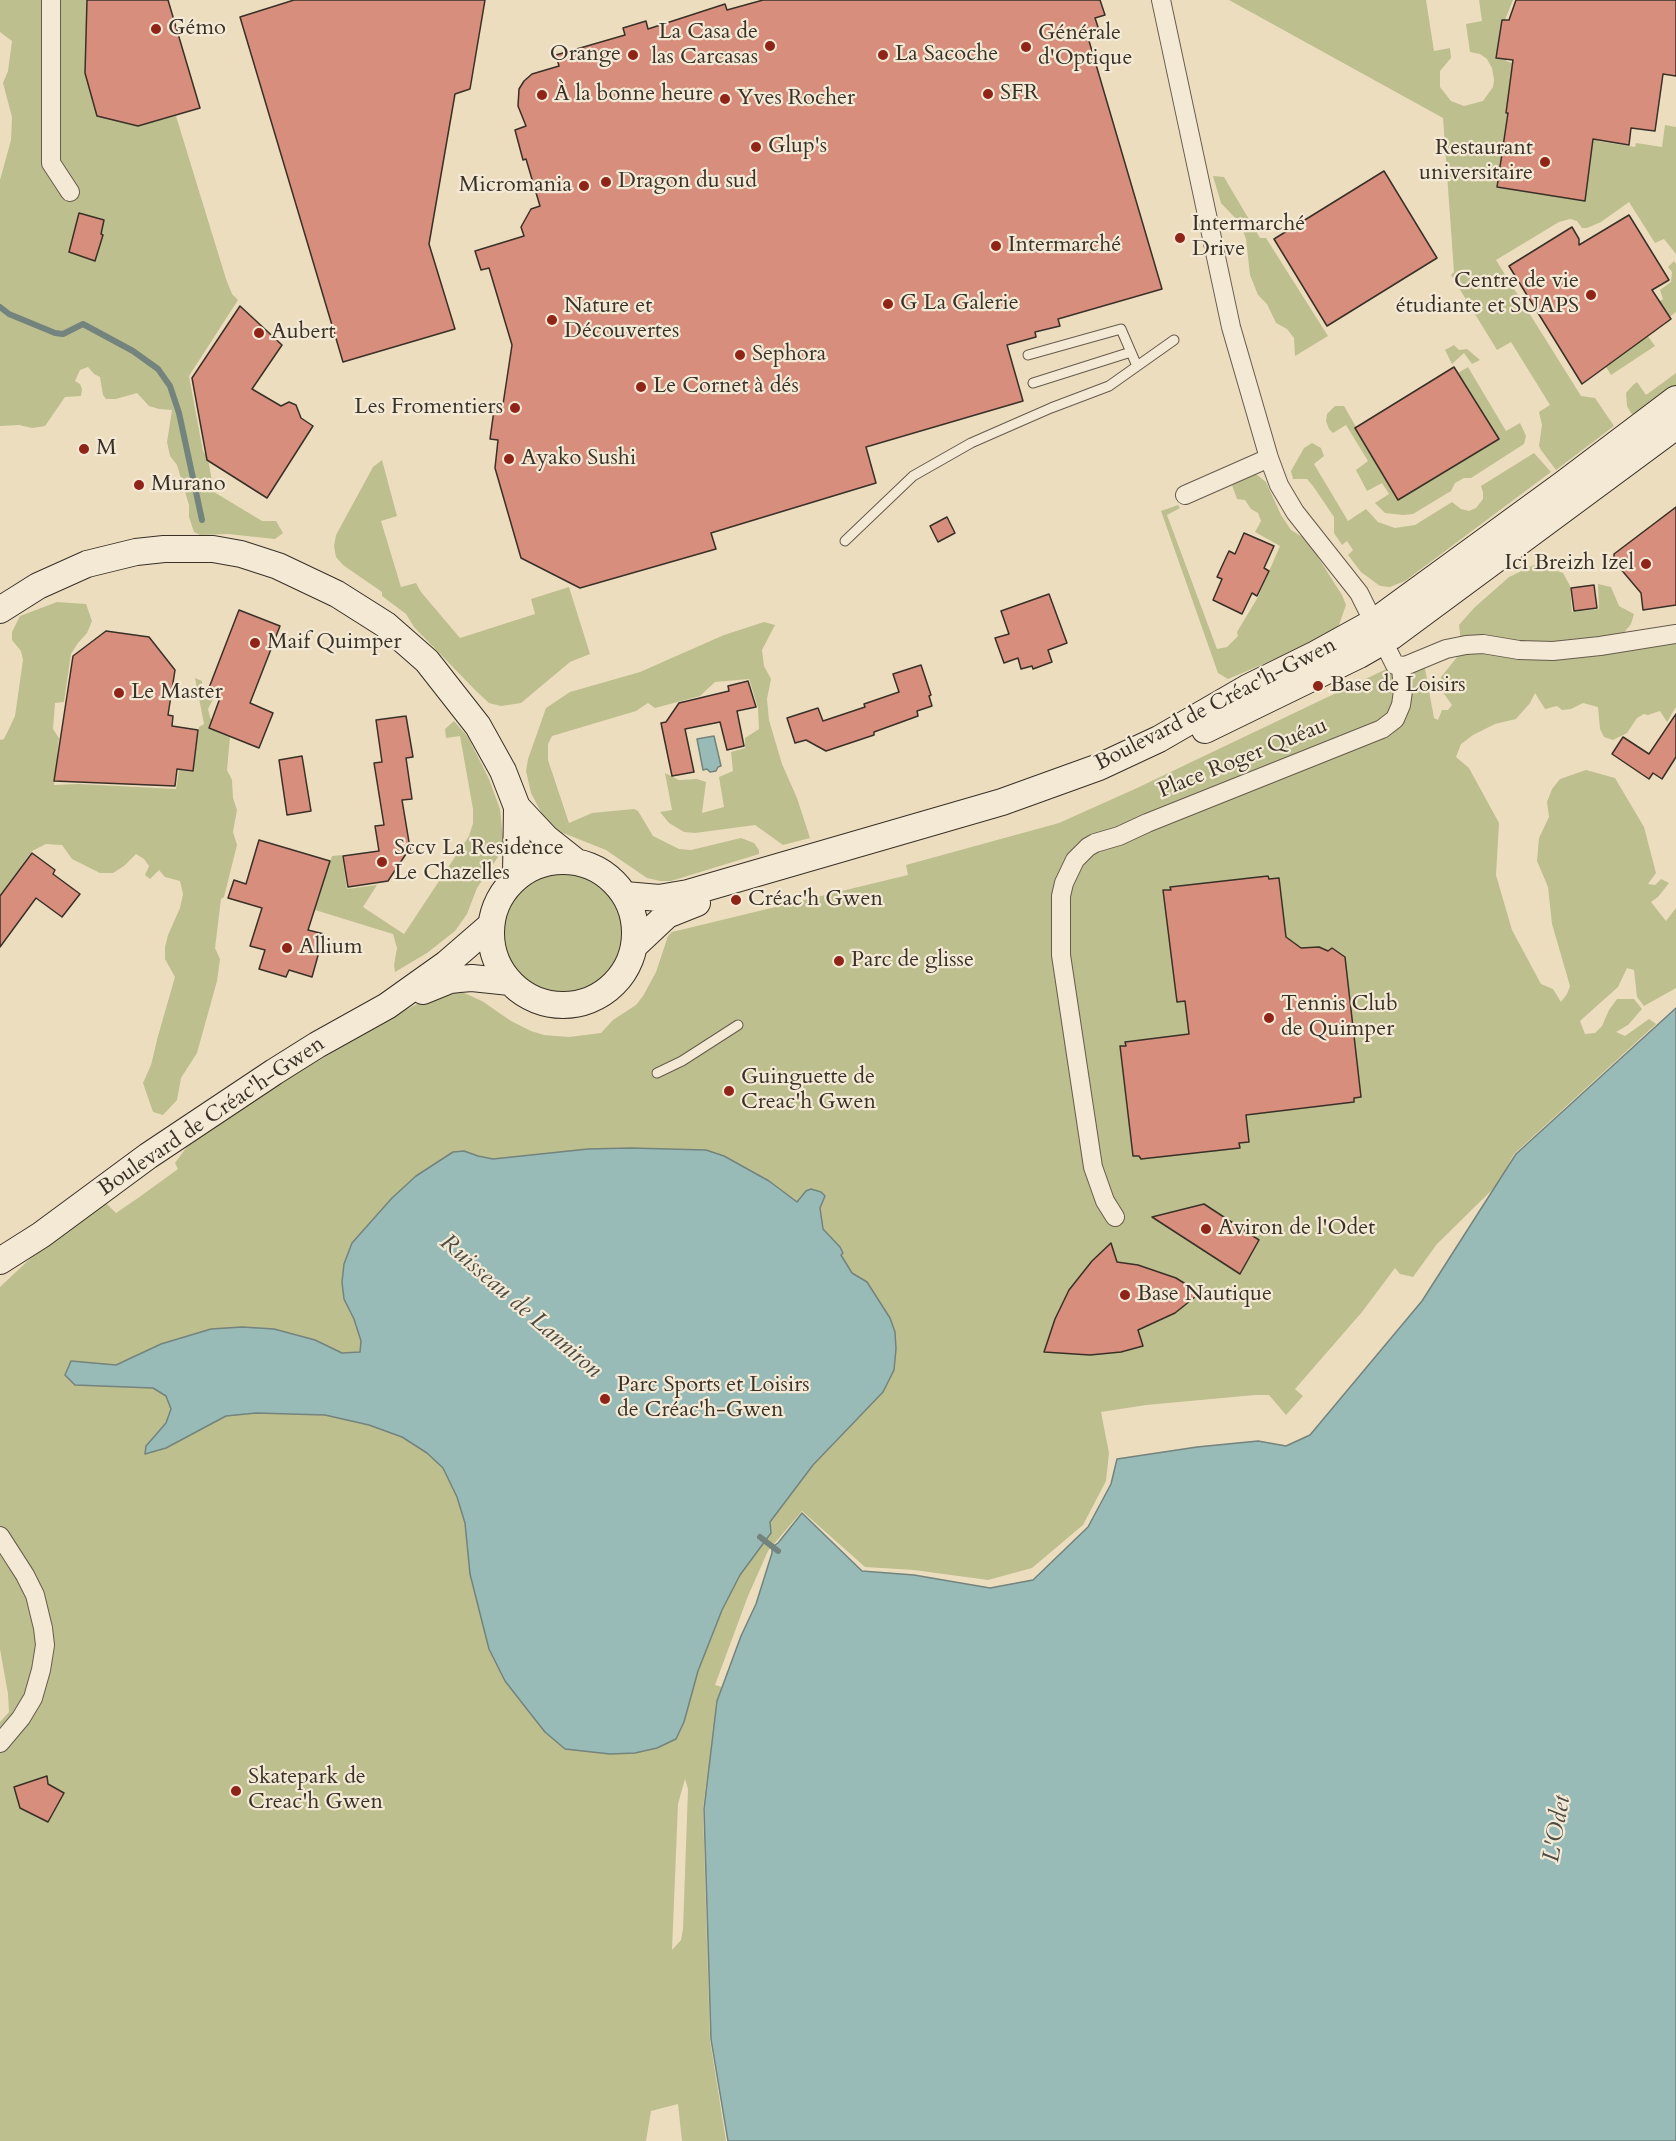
<!DOCTYPE html>
<html>
<head>
<meta charset="utf-8">
<style>
  body { margin:0 }
  canvas { display:block; background:#ecddbf }
</style>
</head>
<body>
<canvas width="1676" height="2141"></canvas>
<script>
const g = document.querySelector('canvas').getContext('2d');
g.lineJoin = 'round';
function paint(path, color) {
  g.fillStyle = color;
  g.fill(path, 'evenodd');
}
function shape(rows) {
  const path = new Path2D();
  for (const r of rows) {
    if (r.length === 3) {
      path.moveTo(r[0] + r[2], r[1]);
      path.arc(r[0], r[1], r[2], 0, 2 * Math.PI);
      continue;
    }
    path.moveTo(r[0], r[1]);
    for (let i = 2; i < r.length; i += 2) path.lineTo(r[i], r[i + 1]);
  }
  return path;
}
function trace(path, color, width, dash) {
  g.strokeStyle = color;
  g.lineWidth = width;
  g.lineCap = dash ? 'butt' : 'round';
  g.setLineDash(dash || []);
  g.stroke(path);
}
function write(font, color, halo, rows, align = 'center') {
  g.font = font + ' Cardo,serif';
  g.lineWidth = 4.5;
  g.setLineDash([]);
  g.textBaseline = 'middle';
  g.strokeStyle = halo;
  g.fillStyle = color;
  for (const [text, x, y, turn = 0] of rows) {
    g.save();
    g.translate(x, y);
    g.rotate((+turn || 0) * Math.PI / 180);
    g.textAlign = isNaN(turn) ? turn : align;
    if (halo) g.strokeText(text, 0, 0);
    g.fillText(text, 0, 0);
    g.restore();
  }
}
const green = shape([
  [0,0,87,0,85,73,97,116,138,126,176,116,226,279,232,294,238,300,189,376,203,451,208,459,214,492,262,521,276,521,283,533,275,539,228,534,200,535,194,532,189,517,189,505,177,465,170,456,167,442,172,410,159,409,149,406,137,393,116,399,106,399,103,395,100,377,94,374,88,367,80,370,75,381,80,384,82,389,81,396,65,397,45,426,32,428,19,425,0,426,0,180,11,140,12,117,3,83,8,71,12,41,0,32],
  [1229,0,1426,0,1434,51,1450,48,1451,58,1440,71,1440,87,1451,101,1464,106,1483,101,1493,87,1494,80,1492,68,1487,59,1480,54,1470,52,1466,24,1482,21,1479,0,1513,0,1505,20,1503,20,1501,25,1496,58,1507,59,1506,61,1521,66,1512,66,1506,113,1600,126,1598,141,1635,147,1636,143,1662,147,1665,125,1676,127,1676,254,1664,239,1655,243,1629,202,1601,222,1587,228,1582,228,1577,221,1570,219,1559,222,1496,260,1581,396,1595,398,1614,426,1556,470,1541,450,1539,446,1542,425,1539,412,1550,405,1511,342,1497,350,1451,275,1454,272,1443,118],
  [1213,176,1224,177,1260,238,1266,238,1328,336,1295,356,1294,338,1287,329,1276,323,1267,304,1258,295,1250,275,1246,239,1240,223,1221,203],
  [1674,261,1676,264,1676,312,1652,330,1635,317,1663,299,1660,290,1671,282,1672,272,1668,267],
  [1632,326,1644,331,1655,346,1611,375,1606,367,1641,341],
  [1454,345,1459,350,1467,349,1480,360,1472,364,1464,353,1452,364,1445,350],
  [1468,367,1506,431,1520,423,1526,436,1524,444,1471,478,1464,478,1455,483,1451,491,1413,514,1403,515,1385,513,1375,503,1389,494,1382,483,1367,491,1356,470,1368,461,1346,425,1333,433,1329,429,1326,421,1327,414,1335,406,1344,406,1398,500,1499,439,1458,373],
  [1676,373,1676,386,1636,416,1631,413,1627,406,1626,393,1633,385,1637,382,1646,395],
  [1312,443,1321,448,1324,456,1314,464,1348,521,1366,509,1378,522,1395,528,1415,525,1452,502,1461,509,1469,511,1476,508,1483,499,1483,492,1481,486,1534,453,1551,472,1405,581,1390,587,1380,586,1361,572,1348,555,1353,550,1347,541,1342,545,1334,533,1334,517,1313,486,1307,479,1293,479,1291,471,1304,448],
  [382,460,397,516,381,521,401,587,416,583,421,592,460,638,535,614,531,599,569,587,590,654,570,662,521,703,501,706,489,703,477,692,414,627,406,614,382,596,382,592,343,565,336,557,334,546,336,535,373,467],
  [1245,474,1256,474,1266,482,1281,515,1291,530,1307,540,1342,595,1346,605,1339,625,1332,631,1275,659,1228,679,1218,673,1161,511,1178,505,1180,508,1167,515,1217,649,1227,647,1238,636,1237,632,1258,597,1280,546,1255,532,1261,521,1258,513,1251,509,1245,500,1237,499,1232,485,1193,502,1191,499],
  [1534,565,1548,568,1563,573,1570,586,1572,612,1599,609,1598,584,1611,587,1619,606,1634,614,1631,624,1622,635,1653,644,1676,624,1676,707,1667,722,1660,711,1648,715,1644,714,1637,718,1627,733,1613,740,1604,737,1600,729,1598,707,1583,703,1571,709,1562,710,1557,706,1545,709,1535,693,1530,703,1516,719,1495,724,1473,735,1461,744,1456,757,1469,768,1499,823,1496,875,1512,930,1541,984,1553,989,1561,1002,1567,994,1570,986,1552,924,1548,887,1537,861,1539,838,1549,817,1547,802,1552,789,1560,779,1586,770,1615,778,1644,827,1656,873,1648,884,1655,885,1661,879,1669,883,1658,897,1651,902,1666,921,1676,908,1676,988,1644,1006,1637,997,1634,970,1627,968,1618,987,1580,1021,1585,1034,1595,1033,1602,1026,1609,1010,1617,999,1634,999,1642,1009,1628,1025,1616,1032,1625,1036,1649,1019,1656,1024,1514,1154,1505,1170,1516,1154,1676,1008,1676,1464,728,2141,711,2039,704,1809,708,1769,703,1809,710,2040,726,2141,682,2141,678,2104,651,2111,646,2141,0,2141,0,1722,9,1712,8,1694,0,1649,0,1287,33,1256,105,1202,116,1213,138,1198,178,1169,175,1163,189,1144,277,1085,396,1015,444,990,458,988,462,992,482,1001,511,1021,531,1031,544,1035,569,1037,601,1033,613,1020,636,1005,643,996,656,972,668,936,672,932,908,875,906,865,1059,823,1137,788,1422,652,1434,718,1438,720,1442,710,1448,710,1452,705,1442,691,1441,677,1462,651,1459,625,1474,608,1509,577],
  [1494,1188,1422,1301,1310,1435,1286,1446,1258,1441,1197,1447,1117,1459,1111,1484,1088,1527,1033,1580,990,1588,914,1575,862,1571,802,1513,778,1543,772,1547,772,1553,756,1604,741,1636,722,1687,715,1685,748,1596,768,1551,802,1511,865,1567,914,1570,988,1580,1032,1568,1083,1525,1106,1481,1109,1453,1101,1412,1146,1405,1255,1395,1269,1395,1286,1415,1303,1396,1295,1389,1362,1312,1395,1268,1400,1274,1413,1277,1437,1244],
  [685,1779,688,1789,683,1929,681,1940,672,1950,678,1804],
  [57,602,86,604,92,621,87,633,78,643,71,654,64,702,55,703,53,729,59,738,54,785,78,784,176,789,179,770,193,772,199,727,204,724,195,678,202,681,202,692,214,697,208,709,210,717,217,732,230,737,227,770,232,780,233,798,237,810,233,832,237,845,224,897,221,899,215,948,220,959,217,981,197,1053,181,1078,177,1100,163,1115,153,1112,143,1083,151,1065,158,1036,175,977,165,959,165,947,168,935,180,908,183,894,180,881,165,877,159,870,150,879,145,875,149,866,144,859,136,854,124,866,113,873,100,873,72,859,62,845,46,844,32,851,0,895,0,740,4,739,15,716,23,660,21,651,12,640,12,632,20,616],
  [764,622,775,625,762,650,764,666,771,679,767,699,769,720,782,764,797,798,810,838,783,845,755,825,695,833,684,832,669,823,660,812,672,810,665,773,679,780,697,779,706,782,702,813,724,807,719,777,733,771,731,752,745,748,745,738,759,729,758,708,749,679,715,682,700,696,655,708,648,703,636,711,552,736,548,744,548,760,569,823,592,813,634,809,638,811,653,836,679,849,691,850,741,838,754,843,759,850,759,854,671,881,660,881,647,878,606,850,563,833,553,826,543,816,531,793,526,771,528,759,546,708,570,692,640,672,724,635],
  [454,721,468,737,489,779,500,809,504,848,477,888,467,914,455,931,427,953,395,972,394,965,397,948,393,934,315,910,332,856,342,855,347,889,377,885,363,907,404,934,469,836,473,823,473,809,460,736,446,738,445,729],
  [562,933,61]
]);
const water = shape([
  [714,736,721,766,718,767,716,771,710,772,707,769,703,770,697,739,714,736],
  [1676,1008,1676,2141,728,2141,711,2039,704,1809,717,1701,741,1636,756,1604,772,1553,772,1547,778,1543,802,1513,862,1571,914,1575,990,1588,1033,1580,1088,1527,1111,1484,1117,1459,1197,1447,1258,1441,1286,1446,1310,1435,1422,1301,1516,1154,1676,1008],
  [631,1148,706,1150,724,1156,769,1181,797,1202,806,1191,811,1189,821,1192,825,1196,820,1208,823,1229,840,1247,843,1253,841,1255,852,1273,867,1282,890,1318,895,1332,896,1349,894,1370,883,1392,813,1465,770,1522,771,1533,740,1575,722,1610,698,1671,684,1722,676,1739,657,1748,635,1753,610,1754,565,1749,545,1732,530,1713,505,1681,489,1649,470,1574,465,1523,457,1497,443,1468,427,1453,402,1437,369,1425,325,1415,256,1413,226,1416,166,1448,145,1454,146,1446,166,1423,171,1409,166,1396,153,1388,75,1385,65,1375,71,1361,116,1365,161,1344,211,1329,242,1327,274,1329,315,1340,342,1353,360,1352,361,1341,354,1319,344,1299,342,1282,344,1264,352,1243,392,1198,416,1176,453,1152,464,1151,478,1156,493,1159,588,1149,631,1148]
]);
const stream = shape([
  [0,307,9,314,55,333,63,334,83,324,133,351,158,369,170,386,179,413,202,520],
  [760,1537,778,1551]
]);
const building = shape([
  [87,0,168,0,200,108,138,126,97,116,85,73,87,0],
  [294,0,485,0,470,89,455,94,429,244,455,329,343,362,240,17,294,0],
  [763,0,1100,0,1105,15,1095,18,1099,30,1087,34,1162,289,1058,319,1060,326,1035,332,1036,337,1007,345,1023,401,866,447,876,483,711,533,716,549,580,588,521,558,495,468,498,440,490,439,494,410,502,411,512,345,489,268,481,270,475,251,524,236,521,227,531,209,540,206,526,159,523,160,515,130,526,126,518,106,519,89,524,81,532,74,559,66,556,55,625,35,623,28,646,21,648,29,725,4,727,10,763,0],
  [1516,0,1676,0,1676,76,1663,74,1655,131,1631,128,1629,145,1593,139,1585,201,1497,187,1508,113,1506,113,1513,60,1496,58,1502,20,1509,20,1516,0],
  [1384,171,1437,258,1327,326,1274,239,1384,171],
  [79,213,104,220,101,234,103,235,95,261,69,252,79,213],
  [1629,215,1669,280,1652,290,1671,319,1582,384,1509,266,1572,227,1579,239,1579,245,1629,215],
  [240,306,282,345,252,389,281,406,289,402,296,405,301,418,313,426,267,498,207,460,192,378,240,306],
  [1454,367,1499,439,1398,500,1355,428,1454,367],
  [1676,507,1676,605,1643,610,1641,593,1614,561,1614,554,1676,507],
  [947,517,955,533,938,542,930,526,947,517],
  [1244,533,1274,546,1264,568,1269,571,1257,596,1252,593,1242,614,1213,600,1222,579,1217,577,1229,551,1235,554,1244,533],
  [1594,585,1597,608,1574,611,1571,588,1594,585],
  [1049,594,1067,643,1048,650,1052,662,1033,669,1032,666,1021,669,1018,658,1004,663,995,638,1009,634,1001,611,1049,594],
  [239,610,280,626,250,703,273,713,259,748,209,728,220,698,207,693,239,610],
  [106,631,149,637,175,670,168,715,173,716,172,726,198,730,193,771,177,769,175,786,54,781,73,656,106,631],
  [921,665,931,695,929,696,932,706,917,711,918,716,874,732,874,735,826,751,806,740,795,743,787,718,818,708,823,721,865,707,864,704,899,692,893,674,921,665],
  [748,681,756,707,737,711,744,746,727,750,720,722,685,729,694,772,672,776,661,723,666,722,679,703,729,691,728,686,748,681],
  [1676,714,1676,757,1662,779,1653,773,1649,779,1612,754,1623,737,1649,754,1676,714],
  [406,716,413,757,406,758,412,799,402,800,411,854,406,854,388,881,348,887,343,856,379,851,375,826,384,825,374,763,382,762,376,720,406,716],
  [302,756,311,811,287,815,279,760,302,756],
  [259,840,330,861,308,930,324,934,312,977,289,970,286,977,259,969,265,950,250,946,262,908,228,898,234,880,246,884,259,840],
  [32,853,55,870,53,874,80,894,62,917,36,898,0,947,0,896,32,853],
  [1268,876,1269,879,1279,878,1286,937,1301,948,1319,947,1328,951,1332,948,1345,957,1361,1097,1354,1098,1354,1102,1246,1115,1249,1142,1239,1143,1240,1148,1141,1159,1139,1156,1133,1156,1120,1046,1126,1046,1125,1042,1189,1034,1185,1001,1177,1002,1163,890,1171,890,1170,887,1268,876],
  [1204,1204,1259,1240,1240,1274,1152,1217,1204,1204],
  [1111,1243,1117,1262,1138,1265,1176,1278,1200,1293,1175,1313,1138,1330,1143,1346,1121,1352,1090,1355,1044,1352,1055,1319,1069,1290,1092,1261,1111,1243],
  [47,1776,48,1784,64,1793,48,1822,20,1808,14,1787,47,1776]
]);
const lane = shape([
  [1028,355,1121,329,1137,366],
  [1033,383,1131,352],
  [845,541,913,476,971,443,1051,408,1109,386,1174,340],
  [657,1073,682,1061,738,1025]
]);
const street = shape([
  [51,0,51,163,70,192],
  [1161,0,1231,327,1269,458,1279,485,1295,512,1359,593,1395,665,1405,666,1446,649,1466,645,1483,644,1519,650,1553,651,1600,646,1676,634],
  [1185,495,1269,458],
  [1115,1217,1105,1201,1093,1167,1061,955,1061,896,1064,883,1075,860,1088,847,1095,843,1119,836,1147,823,1382,729,1395,719,1401,705,1403,691,1401,667],
  [0,1536,25,1575,35,1595,43,1628,45,1645,41,1670,33,1698,21,1718,0,1743]
]);
const secondary = shape([
  [0,610,38,586,87,564,136,552,164,549,213,549,241,554,278,566,337,594,386,625,427,661,478,726,503,771,517,807,516,875],
  [1205,730,1359,655,1392,636,1676,426],
  [517,807,546,838,575,861],
  [563,933,72],
  [625,895,659,898,688,893,1002,802,1099,767,1159,739,1247,688,1316,654,1374,622,1562,485,1676,399],
  [634,946,667,915,697,903],
  [423,991,450,980,459,979,472,978,510,982],
  [0,1261,41,1235,148,1156,274,1072,317,1045,387,1006,446,964,491,925]
]);
const markers = [
  [156,29,6,"#8f2418"],
  [770,46,6,"#8f2418"],
  [1026,47,6,"#8f2418"],
  [633,55,6,"#8f2418"],
  [883,55,6,"#8f2418"],
  [988,94,6,"#8f2418"],
  [542,95,6,"#8f2418"],
  [725,99,6,"#8f2418"],
  [756,147,6,"#8f2418"],
  [1545,162,6,"#8f2418"],
  [606,182,6,"#8f2418"],
  [584,186,6,"#8f2418"],
  [1180,238,6,"#8f2418"],
  [996,246,6,"#8f2418"],
  [1591,295,6,"#8f2418"],
  [888,304,6,"#8f2418"],
  [552,320,6,"#8f2418"],
  [259,333,6,"#8f2418"],
  [740,355,6,"#8f2418"],
  [641,387,6,"#8f2418"],
  [515,408,6,"#8f2418"],
  [84,449,6,"#8f2418"],
  [509,459,6,"#8f2418"],
  [139,485,6,"#8f2418"],
  [1646,564,6,"#8f2418"],
  [255,643,6,"#8f2418"],
  [1318,686,6,"#8f2418"],
  [119,693,6,"#8f2418"],
  [382,862,6,"#8f2418"],
  [736,900,6,"#8f2418"],
  [287,948,6,"#8f2418"],
  [839,961,6,"#8f2418"],
  [1269,1018,6,"#8f2418"],
  [729,1091,6,"#8f2418"],
  [1206,1229,6,"#8f2418"],
  [1125,1295,6,"#8f2418"],
  [605,1399,6,"#8f2418"],
  [236,1791,6,"#8f2418"]
];
const poiNames = [
  ["Gémo",168,29],
  ["La Casa de",758,33,"right"],
  ["las Carcasas",758,58,"right"],
  ["Générale",1038,34],
  ["d'Optique",1038,59],
  ["Orange",621,55,"right"],
  ["La Sacoche",895,55],
  ["SFR",1000,94],
  ["À la bonne heure",554,95],
  ["Yves Rocher",737,99],
  ["Glup's",768,147],
  ["Restaurant",1533,149,"right"],
  ["universitaire",1533,174,"right"],
  ["Dragon du sud",618,182],
  ["Micromania",572,186,"right"],
  ["Intermarché",1192,225],
  ["Drive",1192,250],
  ["Intermarché",1008,246],
  ["Centre de vie",1579,282,"right"],
  ["étudiante et SUAPS",1579,307,"right"],
  ["G La Galerie",900,304],
  ["Nature et",564,307],
  ["Découvertes",564,332],
  ["Aubert",271,333],
  ["Sephora",752,355],
  ["Le Cornet à dés",653,387],
  ["Les Fromentiers",503,408,"right"],
  ["M",96,449],
  ["Ayako Sushi",521,459],
  ["Murano",151,485],
  ["Ici Breizh Izel",1634,564,"right"],
  ["Maif Quimper",267,643],
  ["Base de Loisirs",1330,686],
  ["Le Master",131,693],
  ["Sccv La Residence",394,849],
  ["Le Chazelles",394,874],
  ["Créac'h Gwen",748,900],
  ["Allium",299,948],
  ["Parc de glisse",851,961],
  ["Tennis Club",1281,1005],
  ["de Quimper",1281,1030],
  ["Guinguette de",741,1078],
  ["Creac'h Gwen",741,1103],
  ["Aviron de l'Odet",1218,1229],
  ["Base Nautique",1137,1295],
  ["Parc Sports et Loisirs",617,1386],
  ["de Créac'h-Gwen",617,1411],
  ["Skatepark de",248,1778],
  ["Creac'h Gwen",248,1803]
];
const streetNames = [
  ["Boulevard de Créac'h-Gwen",1216,705,-27],
  ["Place Roger Quéau",1243,759,-22],
  ["Boulevard de Créac'h-Gwen",212,1117,-34]
];
const waterNames = [
  ["Ruisseau de Lanniron",520,1307,41],
  ["L'Odet",1558,1829,-80]
];
paint(green, '#bebf8e');
paint(water, '#99bbb7');
trace(water, '#73837d', 1.5);
trace(stream, '#73837d', 6);
paint(building, '#d88e7c');
trace(building, '#393027', 1.5);
trace(lane, '#665b4d', 11);
trace(street, '#665b4d', 20);
trace(secondary, '#393027', 28);
trace(lane, '#f3e9d5', 9);
trace(street, '#f3e9d5', 18);
trace(secondary, '#f3e9d5', 26);
for (const [x, y, r, color] of markers) {
  const dot = new Path2D();
  dot.arc(x, y, r, 0, 2 * Math.PI);
  g.fillStyle = color;
  g.fill(dot);
  trace(dot, '#f3e9d5', 2);
}
write('22px', '#393027', '#f3e9d5', poiNames, 'left');
write('22px', '#393027', '#f3e9d5', streetNames);
write('italic 24px', '#4c4c44', '#f3e9d5', waterNames);
</script>
</body>
</html>
